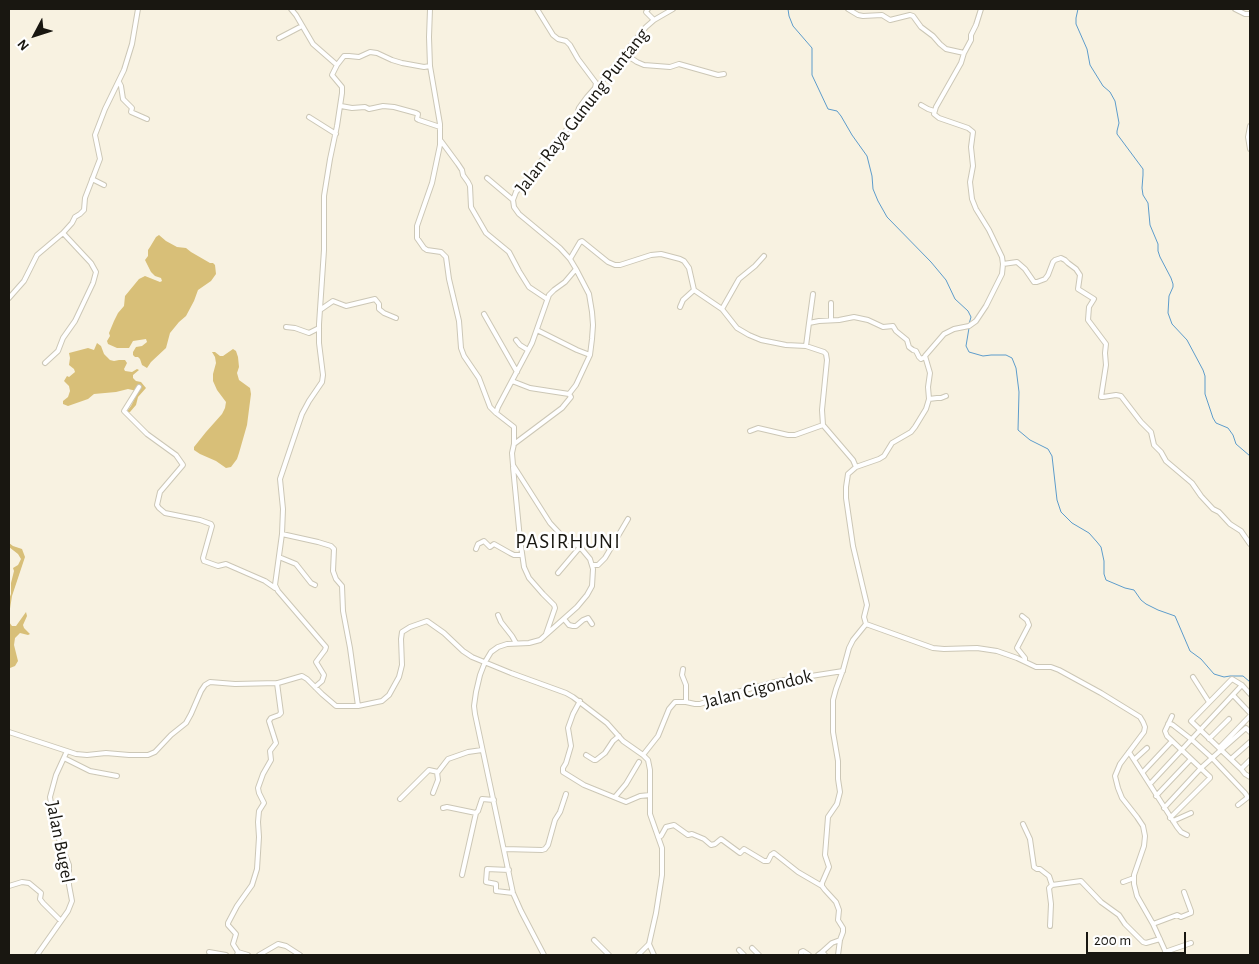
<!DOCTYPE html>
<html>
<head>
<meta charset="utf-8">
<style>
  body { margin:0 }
  #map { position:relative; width:1259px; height:964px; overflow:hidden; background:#f8f2e1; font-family:"Alegreya Sans",sans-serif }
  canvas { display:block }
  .frame { position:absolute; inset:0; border:10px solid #191711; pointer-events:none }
  .north { position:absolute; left:10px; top:10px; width:50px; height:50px; -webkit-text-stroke:4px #fff; paint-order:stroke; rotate:230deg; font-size:14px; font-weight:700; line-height:20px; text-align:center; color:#191711 }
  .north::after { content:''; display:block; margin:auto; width:18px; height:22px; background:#191711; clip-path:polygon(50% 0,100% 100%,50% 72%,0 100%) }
  .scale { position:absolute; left:1086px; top:932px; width:100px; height:22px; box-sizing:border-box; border:2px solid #191711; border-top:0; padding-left:6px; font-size:15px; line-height:18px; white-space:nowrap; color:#191711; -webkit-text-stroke:4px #fff; paint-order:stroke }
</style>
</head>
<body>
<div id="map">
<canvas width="1259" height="964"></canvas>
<div class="frame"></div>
<div class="north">N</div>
<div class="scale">200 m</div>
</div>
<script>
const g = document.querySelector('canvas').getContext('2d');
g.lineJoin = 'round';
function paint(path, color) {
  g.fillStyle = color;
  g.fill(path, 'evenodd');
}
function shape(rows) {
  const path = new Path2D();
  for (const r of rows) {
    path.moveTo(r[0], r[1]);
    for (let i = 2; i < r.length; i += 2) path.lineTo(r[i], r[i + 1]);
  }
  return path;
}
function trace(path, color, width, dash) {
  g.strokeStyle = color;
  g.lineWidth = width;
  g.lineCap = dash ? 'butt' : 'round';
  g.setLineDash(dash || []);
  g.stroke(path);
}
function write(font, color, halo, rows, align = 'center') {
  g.font = font + ' "Alegreya Sans",sans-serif';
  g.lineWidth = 5;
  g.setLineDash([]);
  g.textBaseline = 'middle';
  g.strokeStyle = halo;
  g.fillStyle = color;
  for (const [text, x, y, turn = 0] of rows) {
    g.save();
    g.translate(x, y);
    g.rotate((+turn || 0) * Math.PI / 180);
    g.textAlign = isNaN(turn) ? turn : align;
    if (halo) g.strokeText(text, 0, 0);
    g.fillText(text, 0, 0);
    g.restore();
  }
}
const green = shape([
  [159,235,166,241,177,247,186,248,191,252,210,263,213,263,215,265,216,274,211,281,198,290,194,301,186,316,179,322,170,333,166,348,151,362,147,368,142,365,140,359,138,357,135,357,133,355,133,352,136,347,142,346,147,342,146,339,133,341,129,348,117,348,108,344,107,341,110,336,109,333,114,321,118,313,124,306,125,296,139,279,145,276,160,282,162,281,161,278,155,276,151,272,145,260,148,256,148,250,150,247,156,237],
  [97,343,101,346,104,354,110,360,114,361,119,360,125,360,127,363,124,369,125,371,132,372,137,369,139,370,133,375,133,378,136,381,141,382,146,388,138,397,136,405,130,412,128,412,128,410,131,406,138,392,137,391,128,389,116,392,94,394,88,399,68,406,63,404,63,401,68,397,70,391,69,386,64,381,67,376,69,377,75,372,74,369,69,365,70,358,69,353,88,348,94,350],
  [233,349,236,351,238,357,239,367,237,373,239,380,250,388,251,394,247,425,239,453,237,459,231,467,226,468,216,461,200,454,194,450,194,447,206,432,222,414,225,408,226,402,217,390,213,381,213,374,216,363,215,357,212,352,215,352,220,356,223,356],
  [9,543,13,546,22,549,25,557,12,596,9,615,9,599,11,594,11,583,14,571,13,568,18,565,21,559,18,554,9,547],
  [26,612,27,616,23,625,24,628,30,634,28,635,20,633,15,638,14,645,18,661,15,666,10,668,10,674,9,678,9,622,12,626,16,626]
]);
const stream = shape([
  [788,9,789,16,793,26,812,48,812,75,828,109,837,111,841,116,852,135,867,156,872,176,873,189,878,201,887,217,931,262,946,280,955,299,968,311,971,317,969,324],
  [1078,9,1076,18,1076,24,1087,49,1090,65,1103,86,1110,92,1115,101,1119,123,1117,131,1117,134,1143,169,1143,175,1142,188,1143,195,1148,203,1150,225,1158,244,1158,251,1160,257,1171,278,1173,284,1173,287,1169,296,1168,313,1172,324,1187,340,1203,370,1205,376,1205,394,1213,418,1216,423,1228,428,1233,435,1236,444,1250,456],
  [969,328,966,346,969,352,983,356,991,355,1006,355,1012,358,1016,368,1019,392,1018,430,1030,440,1048,449,1052,456,1057,500,1061,512,1072,523,1089,533,1097,542,1101,547,1104,561,1104,574,1106,580,1125,588,1134,590,1141,600,1146,604,1158,610,1175,616,1190,651,1201,659,1214,674,1224,677,1230,676,1243,676,1250,682]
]);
const minor = shape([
  [291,9,296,15,313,44,337,65,332,75,342,87,342,93,337,126,330,159,324,196,324,250,319,324,319,343,323,375,322,382,309,401,302,414,280,479,283,509,282,534,275,585,278,591,326,647,325,650,316,662,324,675,322,681,315,687],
  [537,9,553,35,558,39,566,41,570,45,578,59,596,83,595,88,587,97,579,108,578,111,580,113],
  [648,9,646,12,654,20],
  [848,9,858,15,863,16,882,15,890,20,910,15,913,16,921,27,933,36,940,44,946,49,964,53],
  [1235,9,1245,14,1250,14],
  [279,38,302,26],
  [625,54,637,62,644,65,670,67,679,64,718,75,724,74],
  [337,65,344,56,349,56,359,57,370,52,377,53,392,60,402,63,424,67,430,66,429,37,430,9],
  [430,66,440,124,440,145,432,183,417,226,417,238,424,248,427,250,441,252,446,257,449,279,459,321,461,348,464,356,479,378,490,407,496,413],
  [119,82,121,86,123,99,132,108,131,112,147,119],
  [921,105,928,109,934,111],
  [341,106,352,108,365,107,369,109,383,106,394,107,416,113,418,114,417,119,419,120,440,127],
  [309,117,336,134],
  [1250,126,1248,137,1250,149],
  [441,141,458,164,462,170,463,175,468,182,470,186,471,207,486,233,509,252,519,271,529,287,547,299],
  [487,178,513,200],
  [92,179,104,185],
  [570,259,580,242,582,241,608,262,615,265,620,265,651,255,661,254,680,259,684,261,689,268,694,290,722,309,737,328,749,335,761,340,786,345,806,346,824,352,826,354,827,360,822,410,823,425,853,460,856,467],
  [1003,264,1017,262,1025,269,1034,282,1037,282,1045,279,1048,275,1053,262,1055,260,1061,258,1065,260,1068,263,1076,269,1080,275,1078,289,1094,299,1089,307,1088,320,1106,344,1105,353,1106,365,1101,397,1103,397,1116,395,1121,396,1141,422,1151,432,1154,445,1161,452,1166,461,1192,483,1201,496,1213,509,1219,512,1230,524,1241,531,1250,544],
  [9,298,24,281,37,255,63,233,72,223,75,217,80,214,84,210,85,198,100,159,95,135,105,109,124,70,132,44,138,9],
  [831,303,831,320],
  [680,307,683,300,694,290],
  [722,309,739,279,755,266,764,256],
  [320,310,333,301,346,306,375,299,379,304,379,309,384,313,396,318],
  [484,314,517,372],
  [809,323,813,294],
  [286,327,295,328,309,333,319,328],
  [537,330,577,350,590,355],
  [516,340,520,345,528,350],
  [806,346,809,323,819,321,839,320,854,317,868,320,883,327,893,326,896,331,907,340,909,347,913,350,916,351,919,357,921,359,925,357],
  [45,363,58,351,63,338,75,321,93,283,96,272,91,263,63,233],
  [512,381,530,388,569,394],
  [139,387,124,411,147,434,176,455,183,465,160,492,157,505,159,508,165,513,200,520,211,524,212,526,203,558,204,561,218,566,226,564,265,581,275,588],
  [929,399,937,398,941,398,946,396],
  [750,431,758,428,788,435,795,435,823,425],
  [514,444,514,427,496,413,498,407,532,343,549,295,554,290,565,282,576,269],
  [513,467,520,539,524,567,529,578,543,594,554,605,555,608,546,634],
  [282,534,318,542,331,546,334,549,333,571,336,579,342,586,343,611,350,648,358,706],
  [476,549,478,544,484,541,490,547,494,544,510,553,514,555,522,555],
  [279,557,296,564,311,583,315,585],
  [592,565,598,565,605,558,628,519],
  [558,573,580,547],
  [498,615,501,622,512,636,516,643],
  [1022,616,1027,620,1029,625,1017,648,1025,658,1025,661],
  [564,619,569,625,573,626,576,626,583,620,588,618,592,624],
  [866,624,864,617,867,605,853,546,846,498,846,487,848,474,856,467,879,459,884,456,892,443,911,432,915,427,926,409,929,399,928,387,930,373,925,356,944,334,954,329,969,326,976,321,986,306,1002,274,1003,264,1002,257,989,230,976,209,972,199,970,182,973,166,971,147,973,132,968,128,939,118,934,114,936,107,961,63,964,53,971,40,971,35,976,25,981,9],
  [866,624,933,648,944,649,977,648,997,651,1017,658,1036,667,1051,667,1059,670,1101,693,1140,717,1143,722,1145,727,1144,732,1120,764,1115,776,1118,788,1122,798,1137,817,1143,826,1145,836,1144,846,1134,875,1134,884,1137,896,1153,924,1167,955],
  [683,669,682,675,686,685,686,702],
  [1193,677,1209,702],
  [1250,694,1242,685,1232,679,1191,721,1241,769,1250,760],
  [1233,695,1250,713],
  [580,701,573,714,568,728,571,746,566,763,563,768,563,772,584,785,626,802,640,796,650,795],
  [1168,724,1171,724,1173,725,1191,739,1212,758,1245,793,1247,796,1247,798,1238,805],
  [9,732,76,754,87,755,106,753,129,755,148,755,155,752,171,735,186,723,191,714,201,691,205,685,210,682,235,684,278,683,302,676,307,679,322,694,336,706,358,706,382,701,389,695,399,677,402,665,401,639,402,632,410,627,427,621,444,633,463,651,472,657,511,673,566,693,573,697,607,723,623,741,643,755,648,760,650,770,650,814,662,848,662,875,656,913,649,944,638,955],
  [1209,739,1229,719],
  [1219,748,1250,716],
  [1129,752,1177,827,1181,832,1187,835],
  [586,755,594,760,596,760,605,753,613,741,619,736],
  [643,755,658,736,669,709,675,702,686,702,695,704,700,704,726,695,779,681,843,671],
  [64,758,90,771,117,776],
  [1135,759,1147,748],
  [1231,759,1250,742],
  [1241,769,1245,774,1250,777],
  [1143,772,1172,741],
  [1150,784,1242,685],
  [433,793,438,780,437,772],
  [1156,796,1191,759],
  [615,797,626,784,639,762],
  [400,799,429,770,438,772,448,759,468,752,482,750],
  [443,808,447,807,476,813,478,811,482,799,494,800],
  [1164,808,1201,768,1221,750,1246,728,1250,732],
  [1170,818,1210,778,1210,777,1167,736,1165,731,1172,716],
  [1173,821,1191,813],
  [1023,824,1030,839,1034,867,1037,869,1040,869,1049,876,1052,885,1081,881,1101,902,1119,915,1125,924,1143,942,1146,943,1160,939],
  [658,837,661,836,666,827,674,825,688,835,692,834,704,839,711,845,715,844,721,839,740,853,744,849,764,861,768,861,771,855,774,853,798,872,822,886],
  [504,849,542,850,545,849,548,845,555,820,560,812,566,794],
  [509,870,487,869,486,882,496,884,496,891,513,893],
  [462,875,476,813],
  [1123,882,1134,878],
  [9,886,22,882,29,883,41,893,40,899,43,903,61,921],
  [1153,924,1177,915,1181,917,1191,913,1191,911,1184,892],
  [1050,926,1051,904,1049,888,1052,885],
  [594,940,609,955],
  [649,944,654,955],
  [752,948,759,955],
  [739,950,744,955],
  [209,952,226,955],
  [238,952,248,955],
  [822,952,832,943,840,940],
  [1165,952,1191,943],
  [37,955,68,911,72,901,69,885,69,865,55,829,50,797,56,775,67,751],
  [237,955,238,952,233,944,236,934,228,925,228,923,237,906,252,885,257,869,259,837,258,822,259,811,264,803,259,793,258,788,263,774,271,760,270,751,276,743,269,721,271,718,279,715,281,713,277,683],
  [259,955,278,944,286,946,300,955],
  [544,955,521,911,513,893,475,714,474,706,476,692,480,675,485,662,491,652,498,647,507,644,529,643,540,640,577,607,587,595,592,586,593,569,590,559,580,547,564,538,550,523,513,465,512,453,514,444,562,408,571,397,569,394,576,385,590,355,592,339,593,325,592,312,589,294,576,269,570,259,560,248,519,214,514,207,513,200,516,192,580,113,602,81,646,27,654,20,673,9],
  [801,955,801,952,803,951,809,955],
  [818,955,822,952,825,955],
  [838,955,840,940,843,932,843,928,838,920,839,910,836,902,825,890,822,886,822,883,829,867,825,855,828,817,837,804,840,792,838,779,838,761,833,732,833,700,836,689,843,670,849,648,853,640,866,624]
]);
const streetNames = [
  ["Jalan Raya Gunung Puntang",582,111,-52],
  ["Jalan Cigondok",758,689,-14],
  ["Jalan Bugel",60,842,79]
];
const quarterNames = [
  ["PASIRHUNI",568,542]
];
paint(green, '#d8bf78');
trace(stream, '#5d9ccb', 1);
trace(minor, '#ccc7b6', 6);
trace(minor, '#fff', 4);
write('19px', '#191711', '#fff', streetNames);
g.letterSpacing = '1px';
write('21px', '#191711', '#fff', quarterNames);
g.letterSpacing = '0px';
</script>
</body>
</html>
